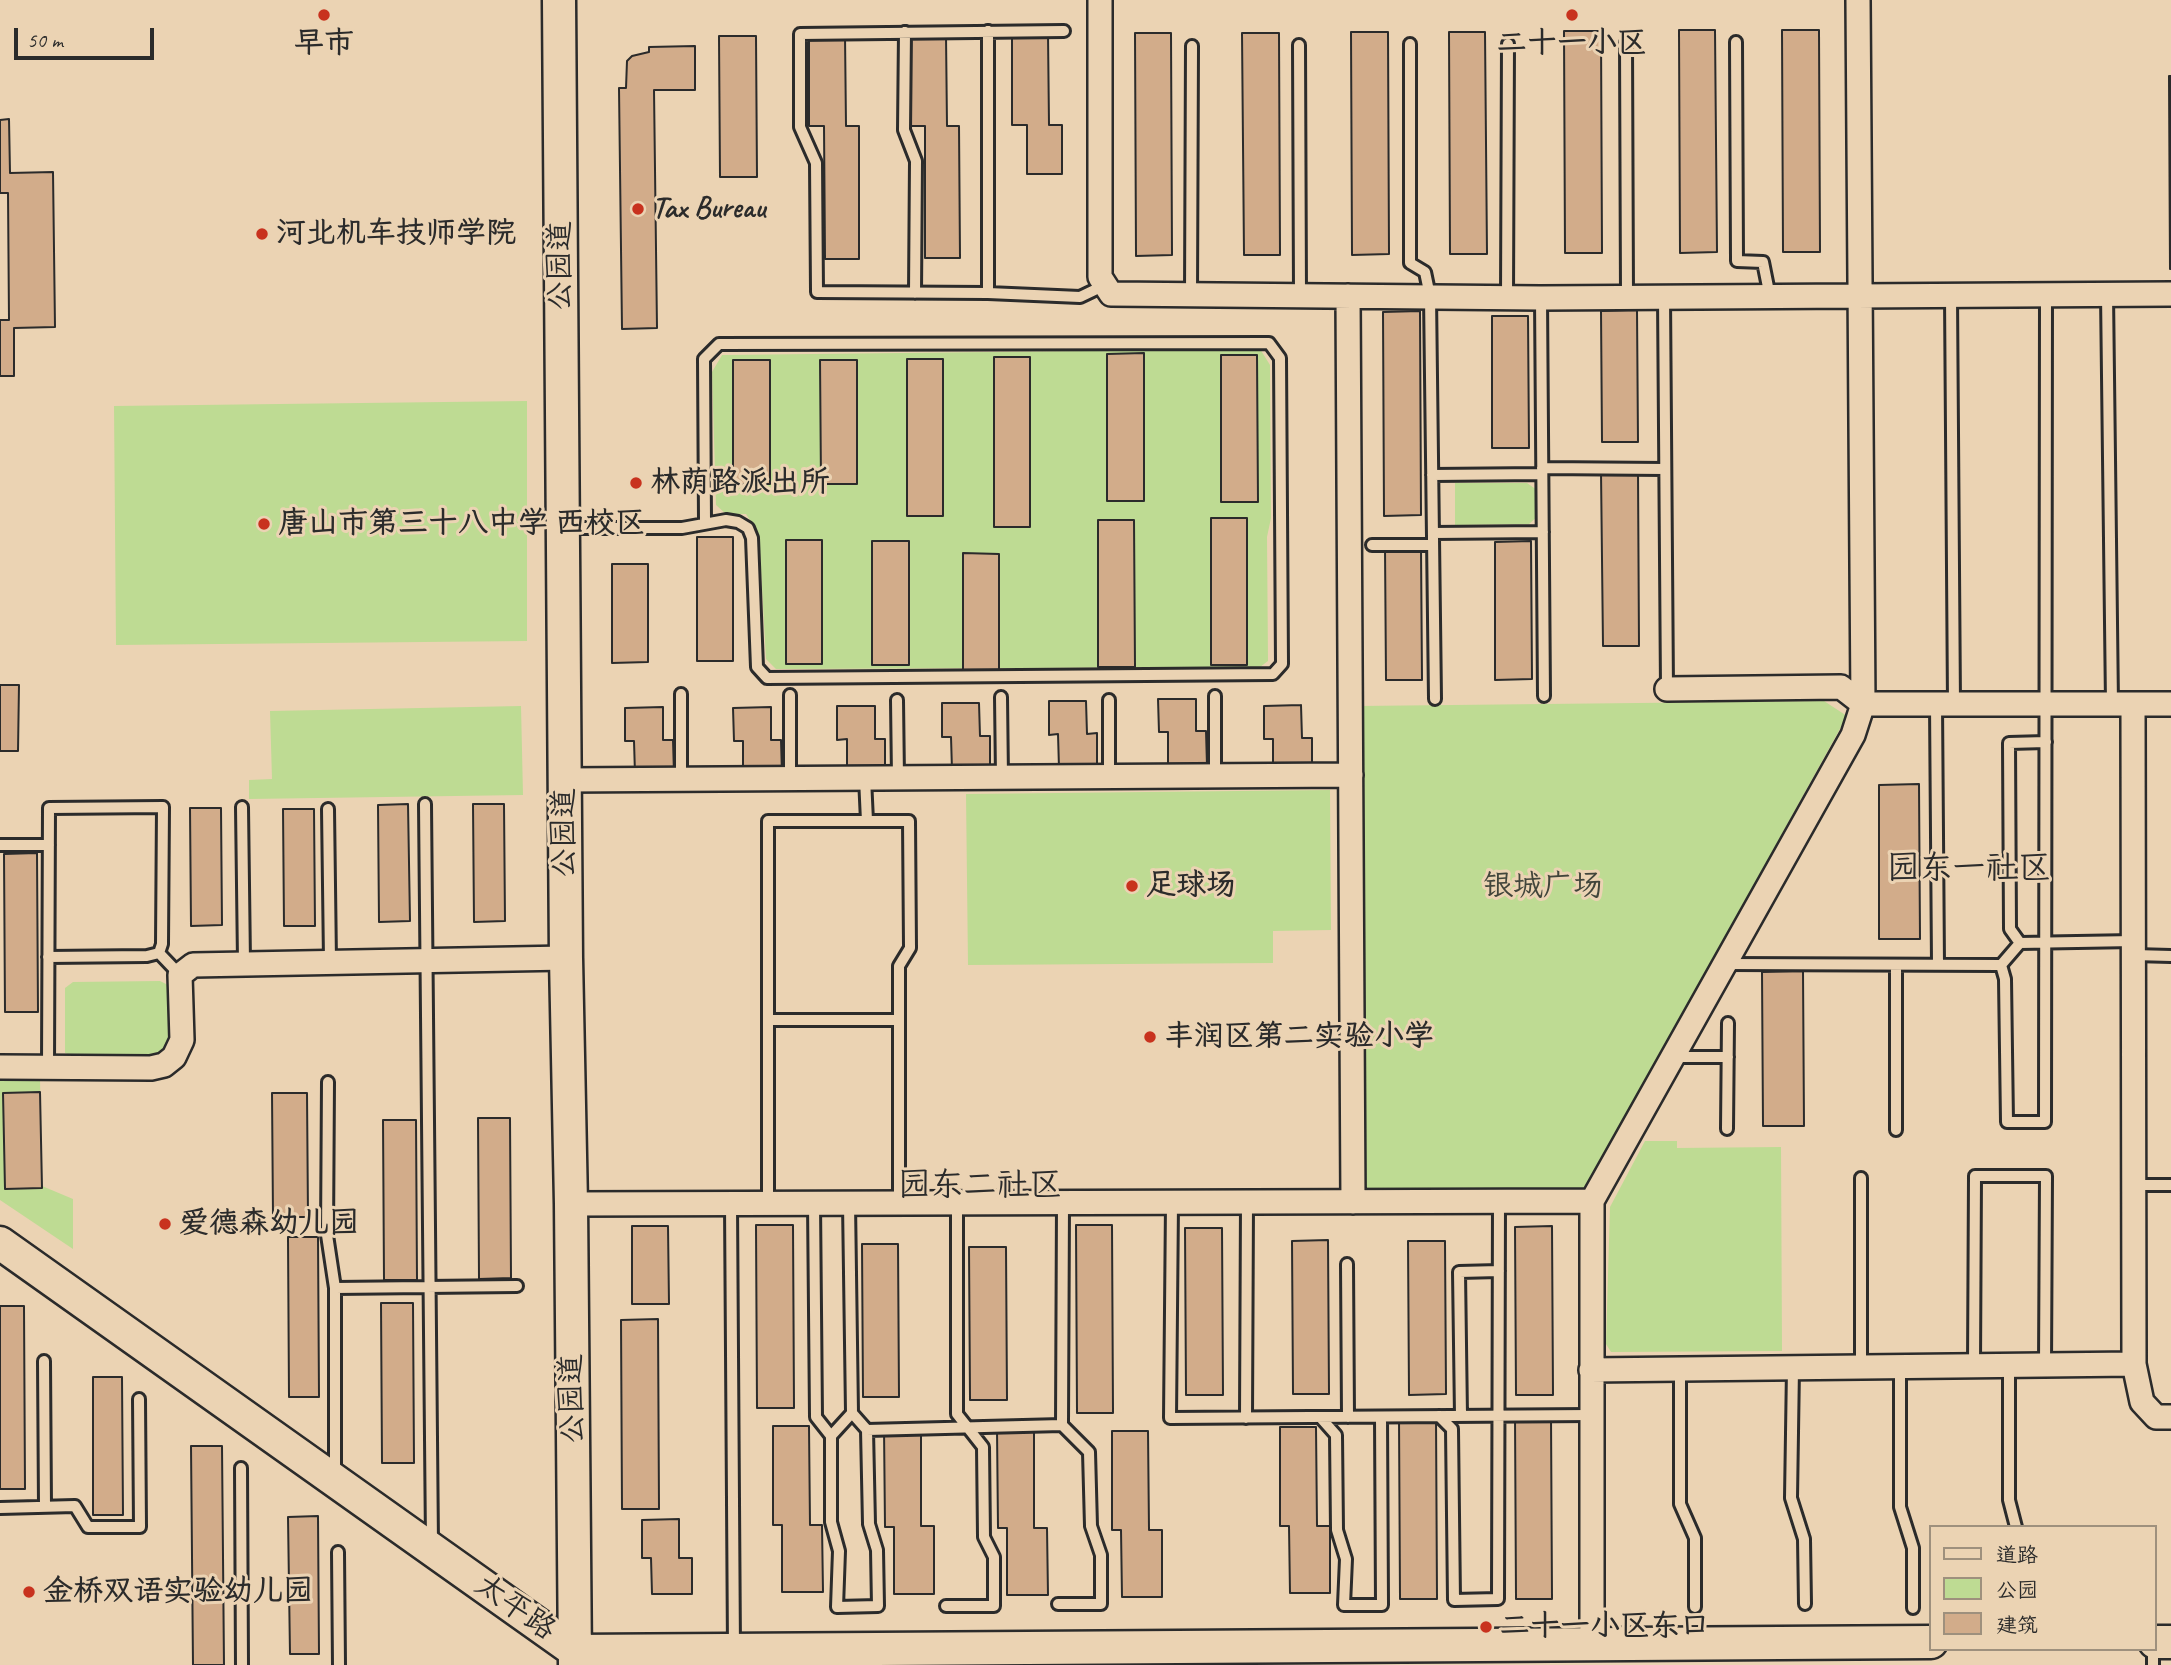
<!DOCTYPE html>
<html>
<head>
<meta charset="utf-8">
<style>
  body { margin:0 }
  #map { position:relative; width:2171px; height:1665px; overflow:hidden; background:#ebd3b3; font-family:Caveat,"LXGW WenKai TC",sans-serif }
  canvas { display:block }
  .legend { position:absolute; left:1929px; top:1525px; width:228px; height:126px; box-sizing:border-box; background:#ebd3b3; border:2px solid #9e907d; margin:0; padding:9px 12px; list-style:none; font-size:21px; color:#2b2b2b }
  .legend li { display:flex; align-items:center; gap:14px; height:35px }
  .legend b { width:35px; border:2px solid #9e907d }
  .scale { position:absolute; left:14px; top:28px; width:140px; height:32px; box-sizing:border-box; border:4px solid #2b2b2b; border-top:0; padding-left:9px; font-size:21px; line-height:24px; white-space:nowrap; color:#2b2b2b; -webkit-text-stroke:5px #ebd3b3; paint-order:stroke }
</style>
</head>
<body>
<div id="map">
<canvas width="2171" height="1665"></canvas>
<ul class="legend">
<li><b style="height:9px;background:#ebd3b3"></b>道路</li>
<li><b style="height:19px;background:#bedb93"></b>公园</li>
<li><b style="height:19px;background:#d2ac8a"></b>建筑</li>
</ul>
<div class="scale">50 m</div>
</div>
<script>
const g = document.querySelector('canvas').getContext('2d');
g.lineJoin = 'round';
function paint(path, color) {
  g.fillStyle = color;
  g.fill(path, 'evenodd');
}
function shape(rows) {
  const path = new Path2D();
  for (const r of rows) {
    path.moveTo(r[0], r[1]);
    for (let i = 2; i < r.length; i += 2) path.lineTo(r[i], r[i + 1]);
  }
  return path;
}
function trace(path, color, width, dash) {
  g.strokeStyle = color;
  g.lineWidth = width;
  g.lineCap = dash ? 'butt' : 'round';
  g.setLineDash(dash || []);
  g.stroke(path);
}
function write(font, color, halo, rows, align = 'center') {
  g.font = font + ' Caveat,"LXGW WenKai TC",sans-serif';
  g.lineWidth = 6;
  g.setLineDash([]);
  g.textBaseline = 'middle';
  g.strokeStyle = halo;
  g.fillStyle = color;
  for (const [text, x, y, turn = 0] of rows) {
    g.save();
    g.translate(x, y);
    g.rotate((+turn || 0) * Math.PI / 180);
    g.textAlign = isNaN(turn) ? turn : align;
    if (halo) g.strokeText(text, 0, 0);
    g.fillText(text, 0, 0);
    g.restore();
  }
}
const green = shape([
  [1260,349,1270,365,1271,518,1267,537,1268,661,1260,667,776,669,766,659,759,534,746,514,726,514,716,505,712,372,722,355],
  [527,401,527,641,116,645,114,406],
  [1455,483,1527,483,1537,490,1540,500,1539,515,1529,524,1455,525],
  [1824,701,1847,716,1588,1185,1577,1192,1373,1193,1365,1190,1361,1182,1359,706],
  [521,706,523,795,249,799,249,780,272,779,270,711],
  [1330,790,1331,930,1273,931,1273,963,968,965,966,794],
  [160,981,172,987,172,1045,159,1058,75,1057,65,1053,65,988,73,982],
  [40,1078,42,1186,73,1199,73,1249,0,1200,0,1079],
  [1645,1141,1677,1141,1677,1148,1781,1147,1782,1351,1611,1352,1606,1344,1610,1207]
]);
const building = shape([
  [1679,30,1715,30,1717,252,1680,253,1679,30],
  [1782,30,1819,30,1820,252,1783,252,1782,30],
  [1564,31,1601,31,1602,253,1565,253,1564,31],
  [1351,32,1388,32,1389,254,1352,255,1351,32],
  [1449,32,1485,32,1487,254,1450,254,1449,32],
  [1135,33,1171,33,1172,255,1136,256,1135,33],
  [1242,33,1279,33,1280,255,1244,255,1242,33],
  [1012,34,1048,34,1049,125,1062,125,1062,174,1027,174,1027,125,1012,125,1012,34],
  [845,35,846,126,859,126,859,259,825,259,824,126,809,126,809,36,845,35],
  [909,35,946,35,947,126,959,126,960,258,925,258,925,126,910,126,909,35],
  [719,36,756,36,757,177,720,177,719,36],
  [695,46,695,90,654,90,657,328,622,329,619,88,626,88,627,61,632,56,649,52,649,47,695,46],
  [2169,76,2171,76,2171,269,2170,269,2169,76],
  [9,119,10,173,53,172,55,327,14,328,14,376,0,376,0,320,9,320,8,193,0,193,0,120,9,119],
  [1637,310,1638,442,1602,442,1601,311,1637,310],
  [1420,311,1421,515,1384,516,1383,312,1420,311],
  [1492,316,1528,316,1529,448,1492,448,1492,316],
  [1144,353,1144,501,1107,501,1107,354,1144,353],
  [1221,355,1257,355,1258,502,1221,502,1221,355],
  [994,357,1030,357,1030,527,994,527,994,357],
  [907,359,943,359,943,516,907,516,907,359],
  [733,360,770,360,770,484,733,484,733,360],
  [820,360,857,360,857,484,821,484,820,360],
  [1601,472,1638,472,1639,646,1603,646,1601,472],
  [1211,518,1247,518,1247,665,1211,665,1211,518],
  [1098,520,1134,520,1135,667,1098,667,1098,520],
  [697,537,733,537,733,661,697,661,697,537],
  [786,540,822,540,822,664,786,664,786,540],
  [872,541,909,541,909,665,872,665,872,541],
  [1531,541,1532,679,1495,680,1495,542,1531,541],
  [1385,548,1421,548,1422,680,1386,680,1385,548],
  [963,553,999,554,999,673,963,673,963,553],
  [612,564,648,564,648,662,612,663,612,564],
  [0,685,19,685,18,751,0,751,0,685],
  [1158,699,1196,699,1196,731,1206,731,1207,765,1168,765,1168,732,1159,732,1158,699],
  [1049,701,1086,701,1087,734,1097,733,1097,767,1059,768,1058,734,1049,735,1049,701],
  [942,703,979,703,980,736,990,736,990,769,952,770,951,737,942,737,942,703],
  [1301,705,1302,738,1312,738,1312,772,1273,772,1273,739,1264,739,1264,706,1301,705],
  [837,706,875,706,875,739,885,739,885,772,847,773,847,739,837,740,837,706],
  [663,707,663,740,673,740,674,773,635,774,634,741,625,741,625,708,663,707],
  [771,707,771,740,781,740,782,774,743,774,743,741,734,741,733,708,771,707],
  [1919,784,1920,939,1879,939,1879,785,1919,784],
  [408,804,410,921,379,922,378,805,408,804],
  [473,804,504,804,505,921,474,922,473,804],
  [190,808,221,808,222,925,191,926,190,808],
  [283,809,314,809,315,926,284,926,283,809],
  [37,853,38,1012,5,1012,4,854,37,853],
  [1803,971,1804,1126,1763,1126,1762,972,1803,971],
  [40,1092,42,1188,5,1189,3,1093,40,1092],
  [272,1093,307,1093,308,1217,273,1217,272,1093],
  [478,1118,510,1118,511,1278,479,1279,478,1118],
  [383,1120,416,1120,417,1280,384,1280,383,1120],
  [756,1225,793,1225,794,1408,757,1408,756,1225],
  [1076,1225,1112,1225,1113,1413,1077,1413,1076,1225],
  [632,1226,668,1226,669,1304,632,1304,632,1226],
  [1552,1226,1553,1395,1516,1395,1515,1227,1552,1226],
  [1185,1228,1222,1228,1223,1395,1186,1395,1185,1228],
  [288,1237,318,1237,319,1397,289,1397,288,1237],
  [1328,1240,1329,1394,1293,1394,1292,1241,1328,1240],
  [1408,1241,1445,1241,1446,1394,1409,1395,1408,1241],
  [862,1244,898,1244,899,1397,863,1397,862,1244],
  [969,1247,1006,1247,1007,1400,970,1400,969,1247],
  [381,1303,413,1303,414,1463,382,1463,381,1303],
  [0,1306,24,1306,25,1489,0,1489,0,1306],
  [658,1319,659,1509,622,1509,621,1320,658,1319],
  [93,1377,122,1377,123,1515,93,1515,93,1377],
  [1515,1416,1551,1416,1552,1599,1516,1599,1515,1416],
  [1399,1417,1436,1417,1437,1599,1400,1599,1399,1417],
  [773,1426,809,1426,810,1525,822,1525,823,1592,782,1592,782,1525,773,1525,773,1426],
  [921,1427,921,1526,934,1526,934,1594,894,1594,894,1527,885,1527,884,1428,921,1427],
  [1280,1427,1316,1427,1317,1526,1330,1526,1330,1593,1290,1593,1289,1526,1280,1526,1280,1427],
  [997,1429,1034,1429,1034,1528,1047,1528,1048,1595,1007,1595,1007,1528,998,1528,997,1429],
  [1112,1431,1148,1431,1149,1530,1162,1530,1162,1597,1122,1597,1121,1530,1112,1530,1112,1431],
  [191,1446,222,1446,224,1665,193,1665,191,1446],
  [318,1516,319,1654,290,1654,288,1517,318,1516],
  [679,1519,679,1558,692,1558,692,1594,652,1594,651,1558,642,1558,642,1520,679,1519]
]);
const lane = shape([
  [1064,31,800,34,800,127,816,163,817,292,988,293,1080,297,1103,286],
  [905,32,904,130,916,161,915,293],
  [1736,42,1737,261,1763,262,1770,297],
  [1626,43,1627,297],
  [1410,44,1410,263,1425,272,1430,296,1435,699],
  [1299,45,1300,295],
  [988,293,988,31],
  [2107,294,2112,704],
  [1191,295,1192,46],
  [1951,296,1954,704],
  [1507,297,1508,44],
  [1664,297,1667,689],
  [1541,298,1544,696],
  [1542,468,1665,469],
  [1432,475,1542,474],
  [566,528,682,528,726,520,738,522,748,528,752,538,757,667,767,678,1273,674,1282,664,1280,358,1269,343,719,344,704,359,705,522],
  [1433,533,1543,532],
  [1372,545,1433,545],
  [790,695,790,778],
  [1215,696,1215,776],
  [1001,697,1002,777],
  [897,700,898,778],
  [1109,700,1109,777],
  [1936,704,1938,965],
  [865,778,867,821],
  [681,779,681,694],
  [425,804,432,1543],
  [242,807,244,962],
  [328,809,330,961],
  [0,845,49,845],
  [2020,943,2010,929,2009,743,2046,742],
  [2134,955,2171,956],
  [48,957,147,956,159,953],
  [1726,964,2001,965,2020,943,2134,941],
  [1896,965,1896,1130],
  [2001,965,2005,979,2007,1122,2045,1122,2046,295],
  [768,1020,898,1020],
  [1673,1057,1728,1057],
  [48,1067,49,808,163,807,162,944,159,953,180,975],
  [328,1082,327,1235,335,1288,335,1474],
  [1727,1129,1728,1023],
  [1861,1178,1861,1367],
  [2134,1185,2171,1185],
  [814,1203,816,1417,831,1436,831,1522,839,1551,837,1607,878,1606,877,1550,869,1524,867,1430,852,1413,849,1203],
  [1172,1203,1170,1418,1591,1415],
  [731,1204,734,1649],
  [768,1204,768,821,909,821,910,948,899,966,899,1203],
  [1347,1264,1348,1417],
  [335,1288,517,1286],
  [44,1361,45,1507],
  [1974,1365,1975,1176,2046,1176,2045,1365],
  [2009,1365,2009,1500,2016,1527],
  [1900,1366,1900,1507,1913,1548,1913,1608],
  [1793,1368,1791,1498,1804,1539,1805,1604],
  [1680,1369,1680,1504,1695,1538,1695,1607],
  [1439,1416,1452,1429,1454,1600,1498,1599,1499,1202],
  [1461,1416,1459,1272,1499,1271],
  [1320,1417,1336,1435,1337,1530,1346,1559,1344,1605,1382,1605,1381,1417],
  [1246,1418,1247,1202],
  [867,1430,1062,1425],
  [831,1436,852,1413],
  [241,1468,242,1665],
  [0,1508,75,1506,88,1527,140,1527,139,1399],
  [338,1552,339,1665],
  [1058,1604,1101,1604,1101,1555,1091,1526,1089,1452,1062,1425,1063,1203],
  [946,1606,994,1606,994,1557,984,1537,983,1447,957,1414,957,1203],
  [2153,1665,2153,1649]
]);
const street = shape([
  [1100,0,1100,277,1111,294,1541,298,2171,294],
  [1348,296,1353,1202],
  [1667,689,1841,687,1863,704,2171,704],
  [565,780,1351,775],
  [0,1067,151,1068,164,1065,174,1057,182,1040,180,975,193,965,566,958],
  [571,1204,1592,1201],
  [2134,1364,2142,1402,2156,1417,2171,1417],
  [1591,1370,2134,1364,2133,704],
  [1592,1643,1592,1201,1853,735,1863,704,1858,0]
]);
const secondary = shape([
  [559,0,566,958,571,1204,575,1664],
  [0,1243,575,1651,1931,1642],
  [2155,1642,2171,1642]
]);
const markers = [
  [324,15,7,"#c8321e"],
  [1572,15,7,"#c8321e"],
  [638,209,7,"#c8321e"],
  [262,234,7,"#c8321e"],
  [636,483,7,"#c8321e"],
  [264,524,7,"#c8321e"],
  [1132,886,7,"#c8321e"],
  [1150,1037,7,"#c8321e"],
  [165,1224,7,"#c8321e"],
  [29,1592,7,"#c8321e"],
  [1486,1627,7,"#c8321e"]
];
const poiNames = [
  ["早市",324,44,"center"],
  ["二十一小区",1572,44,"center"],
  ["Tax Bureau",652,209],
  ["河北机车技师学院",276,234],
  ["林荫路派出所",650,483],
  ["唐山市第三十八中学 西校区",278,524],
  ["足球场",1146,886],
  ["丰润区第二实验小学",1164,1037],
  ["爱德森幼儿园",179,1224],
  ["金桥双语实验幼儿园",43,1592],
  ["二十一小区东口",1500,1627]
];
const streetNames = [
  ["公园道",561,266,-90],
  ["公园道",565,833,-90],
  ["公园道",573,1399,-91],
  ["太平路",515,1608,35]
];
const parkNames = [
  ["银城广场",1543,887]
];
const quarterNames = [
  ["园东一社区",1969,869],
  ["园东二社区",980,1186]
];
paint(green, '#bedb93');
paint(building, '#d2ac8a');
trace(building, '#2b2b2b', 2);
trace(lane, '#2b2b2b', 16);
trace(street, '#2b2b2b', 28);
trace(secondary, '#2b2b2b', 37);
trace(lane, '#ebd3b3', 10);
trace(street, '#ebd3b3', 23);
trace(secondary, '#ebd3b3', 32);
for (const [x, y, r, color] of markers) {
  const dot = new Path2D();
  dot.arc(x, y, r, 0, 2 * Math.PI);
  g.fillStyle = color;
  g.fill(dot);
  trace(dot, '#ebd3b3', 2.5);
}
write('bold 30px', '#2b2b2b', '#ebd3b3', poiNames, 'left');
write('30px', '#2b2b2b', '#ebd3b3', streetNames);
write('30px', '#41453b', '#ebd3b3', parkNames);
write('33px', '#2b2b2b', '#ebd3b3', quarterNames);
</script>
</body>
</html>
